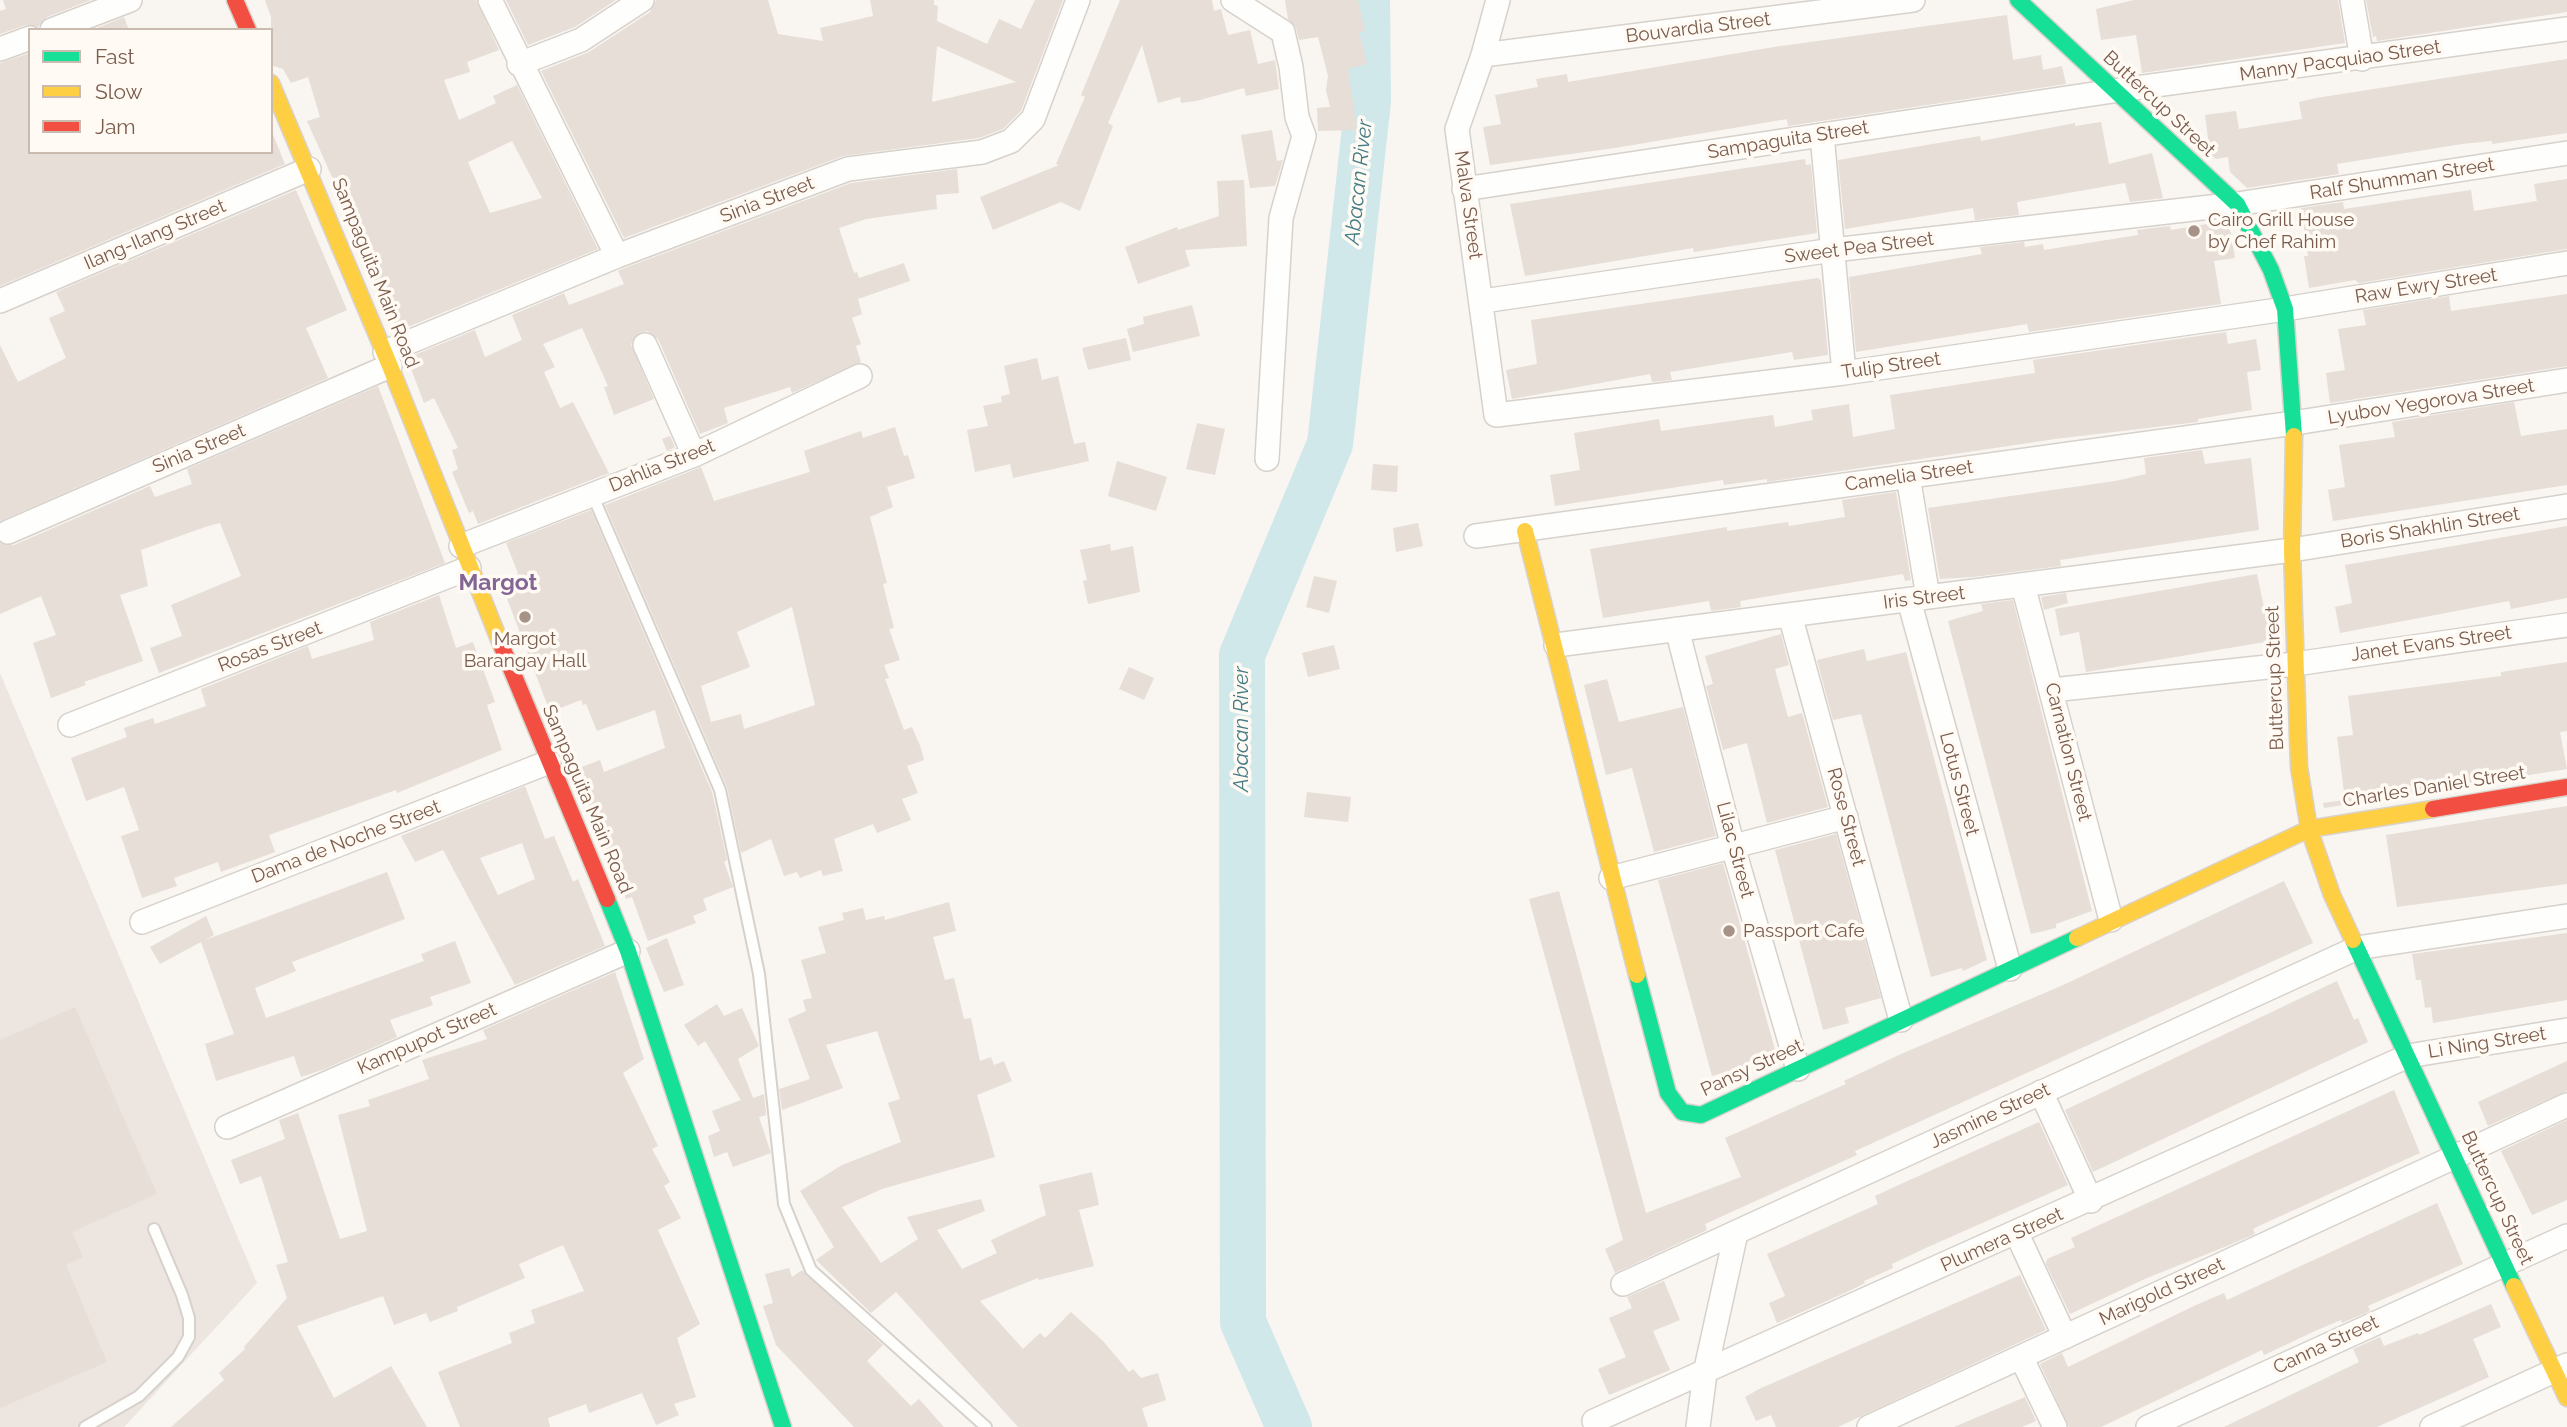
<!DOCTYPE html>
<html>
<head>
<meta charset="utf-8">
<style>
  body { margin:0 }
  #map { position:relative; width:2567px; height:1427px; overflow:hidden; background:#f9f5f0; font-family:Raleway,sans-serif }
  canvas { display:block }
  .legend { position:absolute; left:28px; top:28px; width:245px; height:126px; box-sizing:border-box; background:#fffaf3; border:2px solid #cabbb1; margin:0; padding:9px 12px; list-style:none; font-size:21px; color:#7a5c4d }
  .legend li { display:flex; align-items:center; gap:14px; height:35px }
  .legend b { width:35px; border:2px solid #cabbb1 }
</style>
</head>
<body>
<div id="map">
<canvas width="2567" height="1427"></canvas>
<ul class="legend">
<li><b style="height:9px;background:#16e098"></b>Fast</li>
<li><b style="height:9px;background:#ffcf43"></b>Slow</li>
<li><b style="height:9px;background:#f24e42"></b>Jam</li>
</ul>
</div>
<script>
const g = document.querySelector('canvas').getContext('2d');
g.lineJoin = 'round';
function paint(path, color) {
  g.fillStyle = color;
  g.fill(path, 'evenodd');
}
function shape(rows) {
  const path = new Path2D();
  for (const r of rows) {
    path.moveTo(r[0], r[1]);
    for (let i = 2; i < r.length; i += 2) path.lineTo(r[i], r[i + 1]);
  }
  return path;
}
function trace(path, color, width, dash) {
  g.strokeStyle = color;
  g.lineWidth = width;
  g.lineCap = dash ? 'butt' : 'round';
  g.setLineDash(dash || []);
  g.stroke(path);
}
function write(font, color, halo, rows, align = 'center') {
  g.font = font + ' Raleway,sans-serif';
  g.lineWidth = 7;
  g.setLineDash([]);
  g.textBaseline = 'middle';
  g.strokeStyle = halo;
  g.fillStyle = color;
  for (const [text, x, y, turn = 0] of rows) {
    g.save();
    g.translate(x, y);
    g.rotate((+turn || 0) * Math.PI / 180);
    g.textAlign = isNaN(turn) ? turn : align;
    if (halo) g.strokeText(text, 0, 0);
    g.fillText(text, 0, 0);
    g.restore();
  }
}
const industrial = shape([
  [0,673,257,1283,124,1427,0,1427]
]);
const river = shape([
  [1289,1427,1243,1322,1242,655,1330,444,1368,101,1367,0]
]);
const building = shape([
  [3,0,91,0,47,17,38,27,26,25,0,34,0,11,6,9],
  [265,0,476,0,499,50,467,62,470,72,444,80,459,120,496,103,493,96,517,85,598,249,398,331,374,279,346,196,341,197,307,121,320,117,308,77,291,83,283,69,271,65,271,17],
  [512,141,542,198,490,213,468,162],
  [506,0,616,0,575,27,528,45],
  [656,0,768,0,778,34,823,41,820,28,873,16,870,0,934,0,934,5,938,6,937,21,987,44,999,19,1021,29,1035,0,1063,0,1021,111,1003,129,979,138,843,156,624,238,541,71,589,52,650,12],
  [937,46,1016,82,932,102],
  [1120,0,1212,0,1214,11,1221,9,1228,35,1250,30,1258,64,1275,60,1279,89,1246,96,1244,88,1196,101,1181,103,1180,97,1158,103,1142,45,1108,123,1113,126,1080,211,1061,202,993,230,980,197,1059,165,1056,164,1085,97,1081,95],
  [1285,0,1358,0,1365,31,1359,32,1367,64,1348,69,1357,130,1318,131,1317,108,1330,107,1326,90,1328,76,1318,37,1299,40,1296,28,1288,19],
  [2134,0,2338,0,2345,43,2142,73,2136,35,2101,40,2096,9],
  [2366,0,2567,0,2567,12,2377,41,2376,36,2373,37],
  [2007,15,2013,60,2041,55,2043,70,2062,66,2066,84,1788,126,1787,119,1615,148,1490,165,1483,127,1501,124,1495,95,1538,87,1536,79,1567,74,1568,82,1774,47],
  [124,17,129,30,92,30],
  [30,53,30,152,271,152,272,132,285,164,0,286,0,63],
  [2567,59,2567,133,2492,144,2492,141,2462,144,2337,164,2339,174,2247,188,2230,172,2228,157,2216,159,2210,154,2205,115,2236,111,2239,129,2302,119,2299,102,2316,98],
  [2101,122,2109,164,2152,153,2163,198,2130,202,2125,183,2017,202,2019,215,1975,220,1973,208,1845,229,1838,160,1980,136,1981,141,2075,123,2075,126],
  [1272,130,1277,161,1283,160,1275,186,1250,188,1241,135],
  [1805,159,1806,165,1811,164,1817,233,1694,252,1693,248,1525,276,1510,204],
  [957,169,959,193,936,195,937,209,866,219,839,228,854,273,857,272,859,278,904,263,910,281,858,299,862,314,852,318,861,344,856,346,861,362,792,393,790,387,724,408,728,423,700,434,658,339,647,331,639,333,631,344,654,399,614,415,604,387,608,386,582,328,543,344,555,367,544,372,560,408,573,402,609,473,478,524,473,511,469,513,452,472,458,469,452,450,458,448,434,398,424,403,407,358,475,330,485,357,522,340,512,315,564,293,569,305,624,284,618,271,622,269,851,183],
  [2567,179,2567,249,2359,283,2355,280,2309,288,2304,256,2308,256,2301,208,2343,202,2344,209,2471,190,2474,211,2537,201,2534,184],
  [1244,180,1247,246,1185,250,1190,266,1138,284,1125,247,1177,227,1178,230,1219,216,1217,181],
  [296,190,347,310,306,328,328,378,0,521,0,345,18,382,66,358,49,318,65,311,56,292],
  [2225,221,2231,233,2235,258,2214,261,2221,304,2029,332,2027,324,1856,352,1849,277,1982,254,1980,247,2024,242,2025,247,2043,244,2044,250,2138,235,2137,230,2170,226,2171,230],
  [1818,278,1821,281,1828,355,1794,360,1792,352,1670,372,1672,380,1652,382,1650,374,1512,399,1506,370,1537,364,1531,320],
  [2567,294,2567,366,2330,403,2326,373,2345,370,2338,329,2366,325,2363,310,2449,296,2451,311],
  [1192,305,1200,336,1133,352,1127,329,1144,324,1143,317],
  [2226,332,2228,344,2256,339,2261,370,2247,372,2252,410,2198,419,2198,422,2055,439,1767,482,1767,479,1724,485,1723,480,1555,506,1550,475,1580,470,1574,433,1659,419,1661,431,1773,415,1775,427,1813,420,1811,410,1849,404,1853,437,1895,429,1890,395,2035,373,2033,360],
  [1126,338,1131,360,1088,370,1082,348],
  [1037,358,1042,380,1058,376,1074,444,1085,442,1089,461,1013,478,1010,464,975,472,967,430,988,426,983,406,1002,402,1001,396,1010,394,1004,366],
  [378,386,445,563,159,673,150,648,182,636,171,605,241,576,220,523,205,527,141,550,148,586,120,595,143,661,84,682,86,685,51,698,33,643,56,635,41,596,0,614,0,543,14,545,150,486,155,497,192,484,187,469],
  [2514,402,2521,436,2567,429,2567,485,2333,521,2328,490,2345,487,2339,445,2395,437,2392,422],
  [1197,423,1225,429,1215,475,1186,469],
  [895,427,904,456,908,455,915,478,887,487,893,507,870,517,887,583,883,584,894,628,889,629,900,660,884,665,889,678,885,679,904,730,912,727,921,748,924,760,907,766,918,793,902,799,911,820,877,833,873,824,834,839,843,871,823,876,821,870,800,878,797,872,784,876,771,839,741,853,727,787,605,505,701,467,714,501,810,472,804,451,861,431,863,438],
  [792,607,815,705,744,729,741,714,711,722,701,686,750,667,737,632],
  [670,436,675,447,667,451,662,439],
  [2202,450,2205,464,2251,458,2259,530,2060,560,2061,566,1973,577,1940,579,1939,575,1928,508,2115,481,2146,474,2144,458],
  [1117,461,1167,477,1156,511,1108,496],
  [1373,464,1398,466,1397,492,1371,490],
  [1896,492,1911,580,1905,581,1903,574,1740,601,1741,607,1711,611,1709,601,1603,618,1590,549,1727,527,1727,531,1788,522,1789,526,1845,517,1842,500],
  [591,510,712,792,727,860,724,862,733,887,703,899,707,910,693,916,696,923,648,941,632,897,626,899,574,770,600,760,604,772,665,748,655,710,597,731,586,704,583,705,581,700,550,712,503,588,521,581,506,543],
  [1418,523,1423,546,1396,552,1393,528],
  [2567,526,2567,598,2511,609,2509,601,2340,633,2335,607,2352,603,2345,565],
  [1110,544,1111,551,1133,546,1140,592,1088,604,1083,581,1087,580,1080,550],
  [2257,574,2271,641,2086,672,2079,632,2060,636,2055,609],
  [1314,576,1337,581,1329,613,1306,607],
  [2066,593,2068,603,2044,610,2041,597],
  [439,595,456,648,473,642,495,702,487,705,502,750,397,793,396,790,269,835,275,852,221,872,218,862,174,878,177,886,142,898,121,836,139,830,124,787,86,801,71,758,127,737,124,728,153,718,155,724,206,706,201,689,308,646,312,659,374,640,370,622],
  [2013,600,2092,911,2056,924,2056,928,2031,934,1948,621,1983,611,1981,604],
  [1781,634,1789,665,1775,669,1788,717,1802,713,1828,807,1767,823,1747,743,1723,750,1706,686,1713,684,1705,656],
  [1334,645,1340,669,1308,677,1302,653],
  [1864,649,1867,661,1906,652,1987,960,1963,971,1962,968,1931,977,1861,714,1833,720,1817,660],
  [2567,662,2567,731,2560,732,2567,769,2324,808,2323,803,2345,800,2337,737,2353,735,2348,696,2501,676,2501,672],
  [1129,667,1154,678,1144,700,1119,689],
  [1607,679,1619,722,1683,707,1716,836,1654,852,1632,768,1606,775,1584,685],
  [525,786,545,839,554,836,573,882,578,879,605,946,515,985,443,850,415,862,401,836],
  [522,843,535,879,498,895,480,858],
  [1307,792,1351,797,1348,822,1304,817],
  [2567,806,2567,884,2397,907,2386,835],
  [1836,834,1881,998,1845,1008,1849,1023,1823,1030,1775,850],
  [1723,863,1777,1057,1712,1076,1658,880],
  [387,872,405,919,292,962,296,971,255,988,266,1018,424,961,421,954,455,941,471,983,430,997,433,1005,390,1020,397,1037,325,1069,301,1077,294,1056,216,1081,205,1044,234,1034,201,942,160,964,150,947,206,916,214,935,205,940],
  [2284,881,2313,943,1855,1151,1857,1155,1705,1224,1707,1230,1615,1273,1605,1249,1623,1240,1529,899,1559,891,1646,1213,1741,1177,1725,1138,1846,1084,1844,1081,1901,1054,2061,986],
  [949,902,956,931,933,937,945,980,954,978,964,1019,971,1018,980,1061,991,1057,994,1065,1004,1061,1012,1081,977,1095,995,1157,882,1189,842,1207,881,1263,918,1239,907,1217,981,1199,985,1211,937,1230,962,1269,997,1253,991,1240,1046,1215,1039,1185,1092,1172,1099,1205,1079,1210,1094,1266,1039,1280,1038,1278,980,1301,1023,1349,1040,1333,1045,1338,1071,1312,1103,1341,1129,1372,1133,1369,1141,1378,1158,1373,1166,1400,1142,1408,1148,1427,1018,1427,896,1292,871,1313,816,1260,834,1247,800,1191,842,1165,901,1142,888,1103,900,1099,877,1031,826,1045,843,1088,782,1110,779,1089,810,1079,788,1019,806,1011,803,1000,812,998,801,960,826,953,818,927,844,920,842,913,863,908,866,920,884,916,885,920],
  [2567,933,2567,1000,2433,1023,2431,1007,2425,1008,2421,980,2416,980,2412,954],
  [667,938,684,985,664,992,646,948],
  [615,972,644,1059,623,1073,658,1146,652,1149,670,1182,664,1186,681,1218,658,1230,700,1324,677,1338,696,1397,674,1404,679,1415,656,1425,642,1393,589,1413,586,1404,548,1418,550,1427,460,1427,438,1372,512,1343,509,1333,535,1323,531,1310,584,1291,563,1245,519,1264,525,1278,457,1307,458,1311,430,1322,426,1313,394,1325,383,1296,297,1326,334,1398,391,1366,427,1427,171,1427,224,1380,219,1373,245,1349,244,1347,287,1298,276,1265,288,1262,261,1176,240,1184,231,1160,285,1139,279,1120,298,1113,340,1239,367,1231,338,1115,370,1106,368,1100,429,1079,422,1060,487,1039,483,1030],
  [2337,981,2354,1020,2358,1018,2368,1042,2093,1172,2065,1110],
  [717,1004,724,1016,742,1008,759,1046,738,1059,753,1098,764,1094,766,1115,759,1117,771,1153,733,1167,727,1152,714,1157,708,1136,720,1131,712,1111,741,1100,705,1041,698,1046,684,1025],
  [75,1007,157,1194,72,1232,83,1257,66,1265,107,1362,0,1408,0,1040],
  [2567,1061,2567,1091,2488,1126,2478,1102],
  [2394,1090,2420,1153,2263,1224,2253,1229,2255,1234,2227,1246,2147,1278,2070,1314,2046,1264,2047,1259,2075,1247,2071,1238],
  [2567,1120,2567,1200,2532,1215,2501,1151],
  [2039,1122,2068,1185,1928,1247,1892,1264,1893,1268,1864,1281,1865,1283,1847,1292,1777,1323,1769,1303,1785,1296,1767,1254,1878,1204,1875,1196,1903,1183],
  [2437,1203,2463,1264,2368,1306,2370,1311,2342,1323,2341,1320,2315,1331,2264,1355,2262,1350,2101,1427,2069,1427,2040,1364,2062,1353,2068,1367,2196,1305,2224,1293,2227,1300],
  [789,1268,792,1277,802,1270,883,1345,867,1361,911,1406,919,1399,944,1427,854,1427,776,1345,763,1306,773,1303,765,1274],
  [2020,1275,2046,1330,1838,1427,1776,1427,1771,1415,1756,1421,1745,1397,1759,1389],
  [1664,1281,1680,1320,1653,1331,1670,1370,1609,1395,1598,1369,1626,1357,1609,1318,1632,1308,1627,1297],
  [2491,1304,2501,1327,2473,1339,2489,1377,2377,1427,2224,1427,2359,1362,2353,1349,2380,1337,2384,1346,2418,1333,2419,1335],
  [2025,1397,2036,1421,2022,1427,1954,1427]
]);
const lane = shape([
  [592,494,720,790,759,974,784,1204,811,1270,986,1427],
  [85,1427,139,1396,178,1357,189,1337,189,1318,182,1295,154,1229]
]);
const street = shape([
  [490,0,617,256],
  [1233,0,1283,32,1291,67,1297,117,1304,136,1281,218,1267,459],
  [1498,0,1483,55,1457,129,1496,415,1844,373,2285,309,2567,263],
  [2352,0,2362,59],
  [52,30,130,0],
  [0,49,30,38],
  [1483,55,1913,0],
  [519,64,581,40,642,0],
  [1822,135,1844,373],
  [1464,189,2113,91,2567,29],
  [0,301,309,169],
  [1483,301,1833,250,2237,204,2567,153],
  [645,345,694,455],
  [385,352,617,256,848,169,982,152,1011,141,1033,119,1078,0],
  [1908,476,1928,597],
  [8,532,390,366],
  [1476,536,2294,423,2567,380],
  [461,546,694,455,860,376],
  [2023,585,2111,920],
  [1909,600,2010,969],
  [1790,615,1901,1020],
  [1677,629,1733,847,1798,1069],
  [1556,645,2292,550,2567,506],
  [2052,690,2295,664,2567,625],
  [70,725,469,568],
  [1611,878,1846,817],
  [142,922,549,762],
  [2041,1092,2091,1201],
  [227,1127,628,951],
  [2017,1234,2065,1337],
  [1623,1284,2357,948,2567,916],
  [2021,1357,2055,1427],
  [1594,1421,2408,1056,2567,1030],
  [1698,1427,1705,1373,1736,1233],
  [1869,1427,2567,1105],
  [2148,1427,2567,1236],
  [2432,1427,2567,1365]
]);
const fast = shape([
  [2018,0,2237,204,2271,270,2285,309,2294,436],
  [607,899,628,951,783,1427],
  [2353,940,2514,1286],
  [1637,975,1668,1093,1682,1112,1701,1115,2077,938]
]);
const slow = shape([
  [271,83,390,366,502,647],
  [2294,436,2292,550,2299,767,2309,829,2332,895,2353,940],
  [1525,531,1637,975],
  [2077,938,2309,829,2433,809],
  [2514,1286,2567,1398]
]);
const jam = shape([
  [235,0,248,30],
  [502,647,607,899],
  [2433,809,2567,787]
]);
const markers = [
  [2194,231,7,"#a69286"],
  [525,617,7,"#a69286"],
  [1729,931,7,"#a69286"]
];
const streetNames = [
  ["Bouvardia Street",1698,28,-7],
  ["Manny Pacquiao Street",2340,61,-8],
  ["Buttercup Street",2159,104,43],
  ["Sampaguita Street",1788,140,-9],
  ["Ralf Shumman Street",2402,179,-9],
  ["Sinia Street",767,200,-21],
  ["Malva Street",1468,205,82],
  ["Ilang-Ilang Street",155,235,-23],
  ["Sweet Pea Street",1859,248,-7],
  ["Sampaguita Main Road",375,273,68],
  ["Raw Ewry Street",2426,286,-9],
  ["Tulip Street",1891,366,-8],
  ["Lyubov Yegorova Street",2431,402,-9],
  ["Sinia Street",199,449,-23],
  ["Dahlia Street",662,466,-22],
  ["Camelia Street",1909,476,-8],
  ["Boris Shakhlin Street",2430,528,-9],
  ["Iris Street",1924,598,-7],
  ["Janet Evans Street",2431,644,-8],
  ["Rosas Street",270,647,-21],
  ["Buttercup Street",2275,678,-92],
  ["Carnation Street",2068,752,76],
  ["Lotus Street",1959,784,75],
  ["Charles Daniel Street",2434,787,-9],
  ["Sampaguita Main Road",587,799,67],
  ["Rose Street",1846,817,75],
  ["Dama de Noche Street",346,842,-21],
  ["Lilac Street",1735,850,75],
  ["Kampupot Street",427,1039,-24],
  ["Li Ning Street",2487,1043,-9],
  ["Pansy Street",1752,1068,-25],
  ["Jasmine Street",1990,1116,-25],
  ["Buttercup Street",2497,1198,65],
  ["Plumera Street",2002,1240,-24],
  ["Marigold Street",2162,1292,-25],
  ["Canna Street",2326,1345,-25]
];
const poiNames = [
  ["Cairo Grill House",2208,220],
  ["by Chef Rahim",2208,242],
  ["Margot",525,639,"center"],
  ["Barangay Hall",525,661,"center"],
  ["Passport Cafe",1743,931]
];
const waterNames = [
  ["Abacan River",1359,182,-84],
  ["Abacan River",1242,729,-90]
];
const quarterNames = [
  ["Margot",498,583]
];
paint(industrial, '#ede5e0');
trace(river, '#d0e8ea', 46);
paint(building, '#e6ded7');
trace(lane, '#d7d1cb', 14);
trace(street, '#d7d1cb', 26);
trace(fast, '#d9d2cb', 19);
trace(slow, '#d9d2cb', 19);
trace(jam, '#d9d2cb', 19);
trace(lane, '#fefefd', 10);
trace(street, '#fefefd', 23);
trace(fast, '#16e098', 16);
trace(slow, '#ffcf43', 16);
trace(jam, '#f24e42', 16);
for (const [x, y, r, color] of markers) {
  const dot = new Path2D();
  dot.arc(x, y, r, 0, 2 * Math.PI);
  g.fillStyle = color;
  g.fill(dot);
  trace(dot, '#fffaf3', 2.5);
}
write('19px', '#7a5c4d', '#fffaf3', streetNames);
write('19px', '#7a5c4d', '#fffaf3', poiNames, 'left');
write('italic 21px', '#437c86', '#fffaf3', waterNames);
write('bold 23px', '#846695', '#fffaf3', quarterNames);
</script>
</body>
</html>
